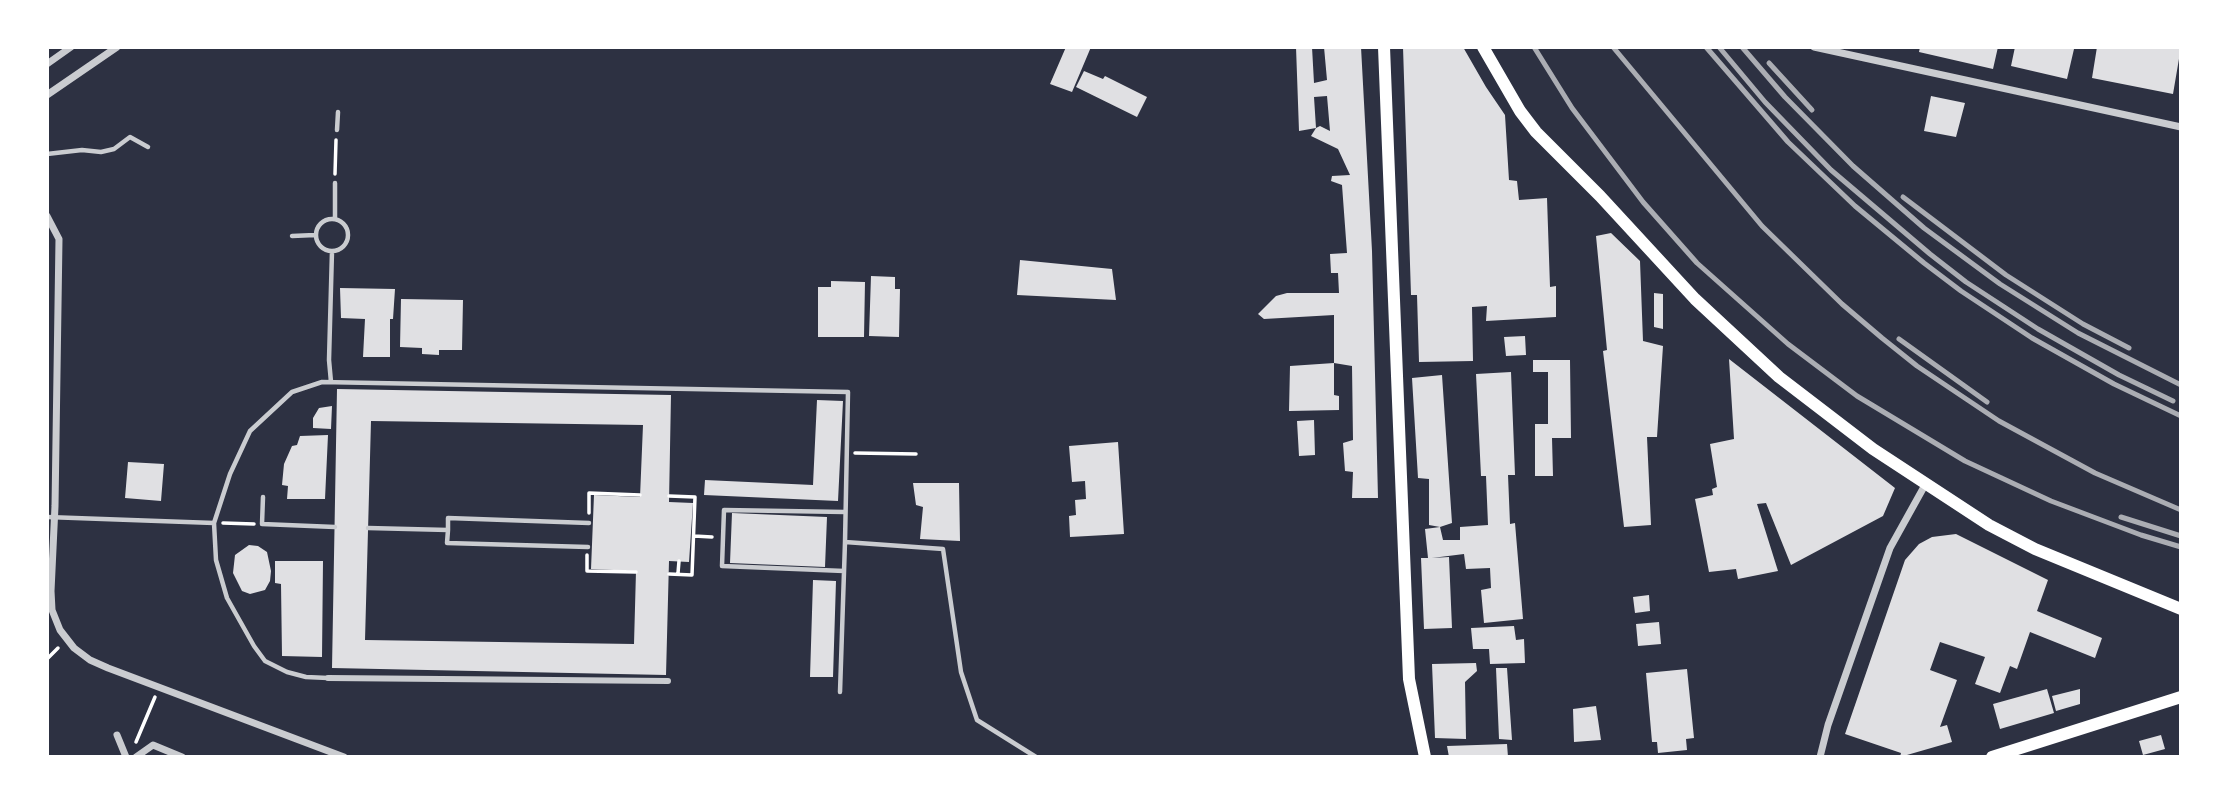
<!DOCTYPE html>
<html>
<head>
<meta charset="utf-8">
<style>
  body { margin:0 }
  #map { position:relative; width:2228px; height:804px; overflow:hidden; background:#2d3142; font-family:Ubuntu,sans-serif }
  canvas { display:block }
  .frame { position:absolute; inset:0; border:49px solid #fff; pointer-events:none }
</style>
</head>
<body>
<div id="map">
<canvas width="2228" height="804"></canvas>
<div class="frame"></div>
</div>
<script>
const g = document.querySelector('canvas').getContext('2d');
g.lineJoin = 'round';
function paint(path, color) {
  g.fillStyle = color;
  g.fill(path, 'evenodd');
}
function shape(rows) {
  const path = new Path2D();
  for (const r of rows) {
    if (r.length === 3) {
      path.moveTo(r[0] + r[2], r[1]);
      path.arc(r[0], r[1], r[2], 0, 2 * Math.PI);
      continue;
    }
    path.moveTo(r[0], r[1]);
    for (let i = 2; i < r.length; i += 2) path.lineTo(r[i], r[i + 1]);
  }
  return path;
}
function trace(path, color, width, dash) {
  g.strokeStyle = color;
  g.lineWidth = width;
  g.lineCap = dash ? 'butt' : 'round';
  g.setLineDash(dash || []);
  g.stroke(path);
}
const building = shape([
  [1066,47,1091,47,1072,92,1050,84],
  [1296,47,1312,47,1314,83,1327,80,1324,47,1361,47,1372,251,1378,498,1352,498,1353,472,1345,471,1343,443,1353,440,1352,366,1334,363,1334,315,1264,319,1258,314,1276,296,1287,293,1339,293,1338,273,1331,273,1330,254,1347,253,1342,185,1331,181,1332,176,1350,175,1338,149,1311,136,1316,128,1320,126,1330,131,1327,96,1314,97,1316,128,1299,131],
  [1403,47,1463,47,1486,87,1505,115,1509,180,1517,181,1519,200,1547,198,1550,287,1556,286,1556,317,1486,321,1487,306,1472,307,1473,361,1419,362,1417,295,1411,295],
  [1920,47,1998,47,1993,69,1919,52],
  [2015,47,2074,49,2067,79,2011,66],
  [2097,47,2181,47,2173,94,2092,78],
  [1084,71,1103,79,1105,76,1147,97,1137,117,1076,87],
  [1931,96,1965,103,1956,137,1924,131],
  [1611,233,1640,261,1643,341,1663,346,1657,437,1647,437,1651,525,1624,527,1603,351,1607,350,1596,236],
  [1020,260,1112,269,1116,300,1017,295],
  [871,276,895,277,895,289,900,289,899,337,869,336],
  [831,281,865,282,864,337,818,337,818,287,831,287],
  [340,288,395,289,393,319,390,319,390,357,363,357,365,319,341,318],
  [1654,293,1663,294,1663,329,1654,327],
  [401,299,463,300,462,350,439,350,439,355,422,354,422,348,400,347],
  [1525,336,1526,355,1506,356,1504,337],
  [1729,359,1895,488,1883,516,1791,565,1766,503,1757,504,1778,571,1738,579,1736,569,1709,572,1695,499,1713,495,1712,489,1717,487,1710,444,1734,439],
  [1533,360,1570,360,1571,438,1552,438,1553,476,1535,476,1535,424,1548,424,1548,372,1533,372],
  [1334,363,1334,395,1339,396,1339,410,1289,411,1290,366],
  [1511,372,1515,475,1508,475,1510,524,1515,523,1523,619,1484,623,1481,590,1491,588,1490,568,1466,569,1464,554,1432,558,1449,557,1452,628,1424,629,1421,558,1428,558,1425,529,1440,527,1429,525,1429,479,1418,478,1412,378,1442,375,1452,523,1440,527,1443,540,1460,540,1460,527,1488,525,1486,476,1481,476,1476,374],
  [337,389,671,395,669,502,693,503,689,562,669,561,666,675,332,668],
  [371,421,643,425,640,497,594,495,591,569,636,571,634,644,365,640],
  [817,400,843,401,838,501,704,495,705,480,813,485],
  [332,406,331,429,313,428,313,418,319,408],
  [1314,420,1315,455,1299,456,1297,421],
  [328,435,325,499,287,499,288,486,282,485,284,464,292,446,297,445,300,436],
  [1118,442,1124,534,1070,537,1069,516,1076,515,1075,500,1086,499,1085,481,1072,482,1069,446],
  [128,462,164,464,161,501,125,498],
  [913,483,959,483,960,541,920,539,923,507,916,505],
  [732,513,827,517,825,567,730,563],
  [1956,534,2048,580,2037,611,2102,638,2095,658,2030,632,2017,669,2010,666,2000,693,1975,684,1985,657,1940,642,1930,670,1957,680,1940,727,1947,725,1952,742,1900,757,1901,753,1845,734,1905,560,1919,544,1932,537],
  [249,545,258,546,267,552,271,571,270,581,265,590,250,594,242,591,233,573,235,555],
  [275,561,323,561,322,657,282,656,281,584,275,583],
  [813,580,836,581,833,677,810,677],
  [1649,595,1650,611,1635,613,1633,597],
  [1659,622,1661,644,1638,646,1636,624],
  [1514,626,1516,640,1524,639,1525,663,1490,664,1489,649,1473,649,1471,628],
  [1476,663,1477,671,1465,682,1466,739,1435,738,1432,664],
  [1496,668,1507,668,1512,740,1499,739],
  [1687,669,1694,738,1686,739,1687,750,1658,753,1657,742,1652,742,1646,673],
  [2047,689,2054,713,2000,729,1993,704],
  [2080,689,2080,704,2056,711,2052,696],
  [1596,706,1601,740,1574,742,1573,709],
  [2161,735,2165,749,2143,755,2139,741],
  [1507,744,1508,757,1449,757,1447,746]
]);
const path = shape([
  [335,174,336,140],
  [855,453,916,454],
  [589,513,589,493,640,495],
  [223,523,254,524],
  [694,536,712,537],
  [587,555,587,571,636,572],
  [678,573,679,561],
  [669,574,692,575,695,497,669,496],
  [47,659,58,648],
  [136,742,155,697]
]);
const service = shape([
  [337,130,338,112],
  [47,154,82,150,101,152,114,149,130,137,148,147],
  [335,183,335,219],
  [332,235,16],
  [292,236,315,235],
  [331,382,329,360,332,251],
  [263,497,262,524,335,527],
  [47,517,214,523],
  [368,528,448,530,448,518,589,523],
  [448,530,447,543,588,547],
  [844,571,722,566,724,510,845,512],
  [328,678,306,677,287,672,265,661,254,646,227,598,216,560,214,523,230,474,250,431,292,392,322,382,848,392,845,542,943,549,961,672,977,720,1036,757],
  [840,692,845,542]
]);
const pedestrian = shape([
  [328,678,668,681]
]);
const minor = shape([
  [1814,47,2181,127],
  [47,64,71,47],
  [47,95,117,47],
  [47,216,59,239,55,506,51,591,52,610,60,630,74,648,90,660,108,668,344,757],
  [117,735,126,757],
  [136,757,153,745,182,757],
  [1820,757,1828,725,1890,548,1925,485]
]);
const primary = shape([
  [1384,47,1409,679,1425,757],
  [1483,47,1520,111,1536,132,1600,196,1695,299,1779,377,1873,449,1989,525,2035,549,2181,609],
  [1992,757,2181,697]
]);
const rail = shape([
  [1534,47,1572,108,1643,202,1697,263,1788,344,1857,396,1965,461,2051,501,2141,535,2181,547],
  [1613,47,1762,226,1842,304,1882,338,1917,366,1999,421,2095,473,2181,510],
  [1706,47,1788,142,1855,206,1924,263,1961,291,2032,338,2114,384,2181,416],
  [1719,47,1765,102,1831,170,1930,254,1966,282,2038,329,2119,375,2173,401],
  [1742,47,1785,97,1853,166,1924,228,2000,284,2078,333,2181,385],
  [1769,63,1812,110],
  [1903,197,2006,275,2083,324,2129,348],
  [1899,339,1987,402],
  [2121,517,2181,536]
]);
paint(building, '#e0e0e3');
trace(path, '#fff', 3.5);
trace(service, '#caccd0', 4.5);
trace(pedestrian, '#caccd0', 6);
trace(minor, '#caccd0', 7);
trace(primary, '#fff', 12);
trace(rail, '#abadb3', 5);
</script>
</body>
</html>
